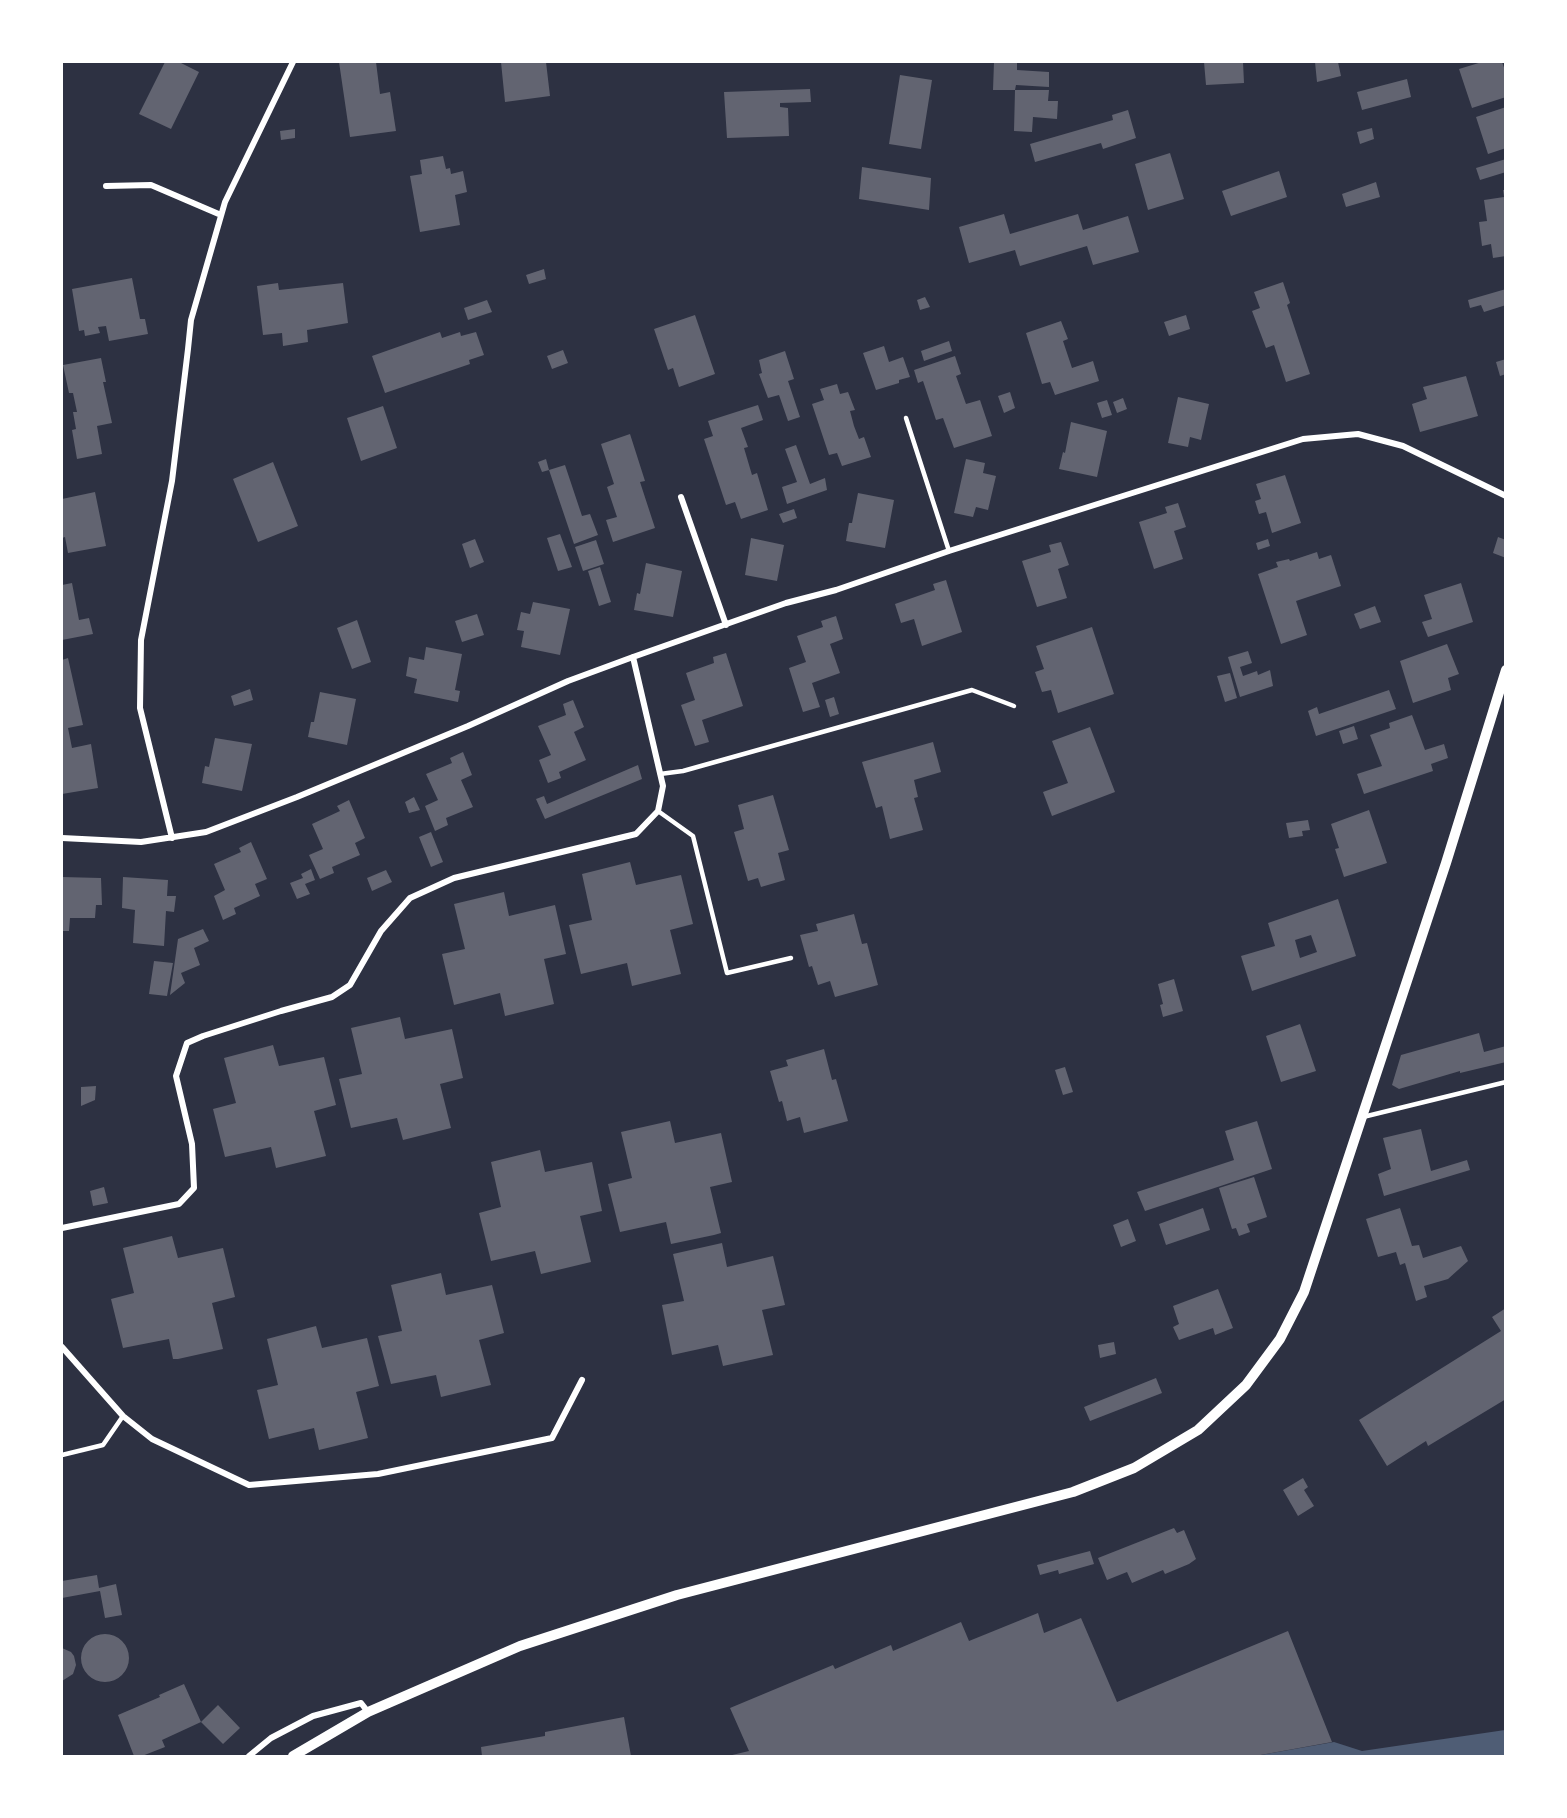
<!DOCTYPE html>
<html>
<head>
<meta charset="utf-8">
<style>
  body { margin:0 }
  #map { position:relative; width:1567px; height:1818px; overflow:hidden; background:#2d3142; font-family:"Asap Condensed",sans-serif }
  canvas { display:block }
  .frame { position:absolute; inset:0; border:63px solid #fff; pointer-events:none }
</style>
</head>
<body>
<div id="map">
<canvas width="1567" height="1818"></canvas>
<div class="frame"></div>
</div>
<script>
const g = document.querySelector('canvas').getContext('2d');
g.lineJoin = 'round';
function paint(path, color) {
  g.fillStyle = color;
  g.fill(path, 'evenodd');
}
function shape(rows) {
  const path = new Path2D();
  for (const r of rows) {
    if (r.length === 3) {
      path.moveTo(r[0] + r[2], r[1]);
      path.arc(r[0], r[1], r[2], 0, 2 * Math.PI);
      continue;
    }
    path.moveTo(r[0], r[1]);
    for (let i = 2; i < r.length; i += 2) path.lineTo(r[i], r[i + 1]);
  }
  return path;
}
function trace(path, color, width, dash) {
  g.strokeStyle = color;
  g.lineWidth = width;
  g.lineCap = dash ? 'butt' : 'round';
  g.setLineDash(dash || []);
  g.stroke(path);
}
const water = shape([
  [1505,1730,1505,1756,1255,1756,1334,1742,1362,1751]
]);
const building = shape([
  [165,62,179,62,199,72,171,129,139,114],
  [339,62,376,62,380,94,390,92,396,131,350,137],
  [501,62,546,62,550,96,505,102],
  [994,62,1017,62,1017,70,1049,72,1049,87,1016,85,1015,90,993,90],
  [1204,62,1243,62,1244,83,1206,85],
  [1315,62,1338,62,1341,76,1317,82],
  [1482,62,1502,62,1506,73,1506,97,1472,108,1459,69],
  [900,75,932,80,921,149,889,144],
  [1407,79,1411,97,1362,110,1357,92],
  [810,89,811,102,780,103,780,107,788,108,789,136,727,138,724,92],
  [1015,90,1049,90,1048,101,1058,101,1057,119,1033,117,1032,132,1014,131],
  [1506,107,1506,148,1488,154,1476,117],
  [1128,110,1136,138,1103,149,1101,143,1035,162,1030,144,1113,120,1112,115],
  [1372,128,1374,139,1360,144,1357,132],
  [295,129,295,138,281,140,280,131],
  [1170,153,1184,199,1148,210,1135,164],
  [443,156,446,169,450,168,451,174,463,171,467,192,455,195,460,225,420,232,410,176,422,174,420,160],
  [1506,159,1506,172,1480,180,1476,168],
  [862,167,931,178,929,210,859,199],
  [1279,171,1287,197,1231,216,1222,191],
  [1376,182,1380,197,1346,207,1342,194],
  [1503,190,1506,190,1506,256,1493,258,1491,244,1482,246,1479,222,1487,221,1484,200,1504,197],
  [1004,214,1010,234,1078,214,1083,230,1128,216,1139,252,1093,265,1087,246,1020,266,1015,250,969,263,959,227],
  [544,269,546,279,529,284,526,275],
  [132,278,140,319,145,319,148,334,109,341,106,326,98,327,100,333,85,336,84,330,79,331,72,289],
  [1283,282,1290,303,1287,305,1310,374,1286,382,1274,345,1266,348,1252,311,1260,308,1254,292],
  [278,283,279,290,343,283,348,323,307,330,308,342,283,346,282,333,263,335,257,286],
  [1506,289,1506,305,1484,312,1481,305,1470,308,1468,300],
  [925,297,930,307,920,310,917,300],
  [487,300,492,312,468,320,464,308],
  [695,315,715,374,679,387,673,368,668,370,654,329],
  [1186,315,1190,329,1169,336,1164,322],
  [1061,321,1068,339,1063,341,1072,368,1093,361,1099,381,1055,395,1050,382,1042,384,1026,333],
  [440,332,442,338,460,332,461,336,476,332,484,355,469,360,470,364,385,393,372,356],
  [949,341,952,351,924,361,921,351],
  [884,346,889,362,903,357,910,377,899,380,899,383,876,390,863,353],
  [563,350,568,363,552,369,547,356],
  [785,351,794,379,788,381,800,417,788,421,779,395,768,398,759,374,762,373,759,360],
  [955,356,961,374,956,376,966,404,980,400,992,436,954,448,943,418,936,420,923,381,918,383,914,370],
  [101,358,106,382,103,382,112,423,97,426,102,454,77,459,72,430,76,429,73,412,77,412,73,393,69,393,63,365],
  [1506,359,1506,374,1500,376,1496,362],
  [1466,376,1478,416,1420,432,1412,404,1427,399,1423,387],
  [837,384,840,394,848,392,855,410,850,411,854,426,859,439,864,437,871,457,842,466,837,453,829,455,812,404,824,400,820,389],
  [1010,392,1015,408,1004,413,998,396],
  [1178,397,1209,404,1201,440,1190,437,1188,447,1168,443],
  [1123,398,1127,409,1117,413,1113,402],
  [1107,400,1112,415,1102,418,1097,403],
  [758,405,763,420,741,428,748,447,744,448,752,475,757,473,768,510,741,519,735,502,726,505,704,439,713,436,708,421],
  [383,406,397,448,361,461,347,418],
  [1071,422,1107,431,1097,477,1059,469,1063,452,1065,453],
  [630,434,645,481,640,482,655,528,613,542,606,520,617,517,607,487,614,484,601,444],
  [796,445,810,484,825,478,827,490,787,504,782,487,797,482,785,449],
  [546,459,549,470,565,465,582,516,590,514,598,535,574,544,549,470,542,472,538,462],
  [966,459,985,463,983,473,996,476,988,510,976,507,973,517,954,513],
  [273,462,298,526,258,542,233,479],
  [1285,475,1301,523,1272,533,1266,512,1259,514,1255,501,1261,499,1256,484],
  [95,492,106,546,68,553,65,537,62,538,62,499],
  [858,493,894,500,885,548,846,541,849,523,852,523],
  [1178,503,1186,527,1174,531,1183,559,1154,569,1139,522,1167,513,1165,507],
  [794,509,797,518,783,523,779,514],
  [560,534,572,567,558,571,547,538],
  [1498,537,1506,540,1506,558,1493,553],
  [751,538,784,545,777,581,745,575],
  [475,539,484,562,470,568,462,544],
  [1268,539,1270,546,1258,550,1256,543],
  [596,540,604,564,583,571,575,547],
  [1061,542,1069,565,1058,569,1067,598,1037,607,1022,561,1051,552,1049,545],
  [1317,552,1319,559,1331,555,1341,586,1296,601,1307,635,1281,644,1258,574,1278,567,1276,562,1289,559,1290,561],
  [646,563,682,571,673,617,634,610,637,593,640,594],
  [600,567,611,602,599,606,588,571],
  [946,580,962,632,922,646,914,619,901,623,895,604,935,590,933,584],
  [72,583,79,620,89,618,93,634,62,640,62,585],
  [1461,583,1473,622,1428,637,1422,622,1432,619,1424,595],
  [533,602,570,609,560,655,521,647,524,631,517,630,521,612,530,614],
  [1375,606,1381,622,1360,629,1354,614],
  [477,614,484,635,462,642,455,621],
  [836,616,843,639,830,644,840,673,812,683,820,707,803,712,789,668,806,662,797,636,823,627,821,621],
  [357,620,371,662,352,669,337,628],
  [1092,627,1114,694,1058,713,1051,690,1042,692,1035,672,1044,669,1036,646],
  [1447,644,1459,674,1448,678,1451,690,1413,703,1400,661],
  [426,647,462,654,455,690,460,691,458,702,414,693,417,679,406,676,409,657,424,660],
  [1248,651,1252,663,1240,667,1243,676,1257,671,1258,675,1270,670,1273,686,1240,697,1228,657],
  [726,653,743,706,702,720,709,742,695,746,681,705,695,700,686,673,714,663,713,657],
  [68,658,83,725,68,728,72,748,91,744,98,788,62,794,62,660],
  [1230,673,1237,698,1225,702,1217,676],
  [250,689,253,700,234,706,231,696],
  [1389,690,1396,709,1316,736,1308,711,1317,707,1319,714],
  [320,692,356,699,347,745,308,737,311,722,314,722],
  [834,697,839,714,830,717,825,700],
  [573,700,584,727,574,732,586,760,559,772,561,778,548,783,539,760,551,755,538,726,566,715,563,704],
  [1412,715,1425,750,1444,744,1448,758,1431,764,1433,771,1364,794,1357,774,1382,766,1370,735,1390,728,1389,723],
  [1354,726,1358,739,1343,744,1339,731],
  [1090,727,1115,792,1052,816,1043,792,1068,783,1052,741],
  [215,738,252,744,242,791,202,783,205,766,209,767],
  [933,742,941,772,914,780,918,797,914,798,923,830,890,839,882,806,876,808,862,762],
  [463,752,472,775,461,780,473,807,446,818,448,825,435,831,425,806,438,800,426,774,452,763,450,758],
  [638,765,642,779,545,819,536,799,544,796,547,804],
  [773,795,789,850,778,853,785,880,761,887,758,878,748,881,734,832,744,829,738,805],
  [414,797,420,810,409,813,405,802],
  [349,800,365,838,355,843,360,855,332,867,334,873,320,879,309,855,323,849,312,824,340,811,337,806],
  [1369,810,1387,863,1344,877,1335,849,1339,848,1331,824],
  [1308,820,1310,830,1302,831,1303,836,1289,838,1286,823],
  [431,832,443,862,431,867,419,837],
  [251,842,267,879,255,884,260,896,234,908,236,914,223,920,214,896,225,890,214,864,241,852,239,848],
  [630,862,636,885,681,875,693,924,670,930,681,974,632,986,627,963,581,974,569,925,592,920,582,874],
  [311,869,315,880,305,884,310,894,297,899,290,883,303,878,301,874],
  [386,870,392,882,372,891,367,878],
  [62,877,101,878,102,905,96,905,95,918,70,918,69,931,62,931],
  [123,877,168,880,167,896,176,896,174,912,166,911,164,946,133,943,135,910,122,908],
  [504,892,509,916,555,905,566,954,544,959,554,1004,505,1016,500,993,454,1005,442,954,465,949,454,904],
  [1338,899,1356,956,1252,991,1241,956,1275,946,1268,923],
  [1311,935,1317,952,1300,958,1295,940],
  [854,914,862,944,867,943,878,985,835,997,830,981,818,985,812,966,809,967,800,935,818,931,816,924],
  [203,929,209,941,194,948,200,965,181,973,185,983,170,995,178,939],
  [154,961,173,963,167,996,149,994],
  [1174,979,1183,1011,1163,1017,1160,1005,1163,1004,1158,984],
  [400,1017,405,1039,452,1029,463,1078,440,1084,451,1128,403,1140,397,1118,351,1128,339,1079,362,1074,351,1028],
  [1300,1024,1316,1071,1281,1082,1266,1036],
  [1479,1033,1484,1052,1506,1046,1506,1062,1460,1073,1460,1071,1399,1089,1392,1085,1401,1055],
  [273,1045,279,1066,324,1057,336,1105,314,1111,326,1156,276,1168,271,1147,225,1157,213,1109,236,1103,224,1058],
  [824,1049,832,1080,836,1079,848,1121,804,1133,800,1117,787,1121,782,1101,779,1102,770,1071,788,1066,786,1060],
  [1065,1067,1073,1092,1063,1095,1055,1070],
  [96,1086,95,1100,81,1106,81,1087],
  [670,1121,675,1143,721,1133,732,1182,710,1187,721,1233,714,1235,671,1244,666,1222,620,1232,608,1184,632,1178,621,1132],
  [1257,1121,1272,1169,1145,1211,1137,1192,1234,1160,1225,1131],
  [1421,1129,1431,1171,1467,1160,1470,1170,1384,1196,1378,1174,1391,1169,1383,1138],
  [540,1150,545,1172,592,1162,602,1211,580,1216,591,1262,541,1274,535,1251,491,1261,479,1213,501,1207,491,1162],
  [1254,1177,1267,1217,1247,1224,1250,1232,1239,1236,1236,1228,1232,1229,1219,1188],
  [104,1187,108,1203,93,1206,90,1191],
  [1203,1208,1210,1230,1166,1245,1159,1224],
  [1400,1208,1412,1246,1419,1245,1423,1258,1461,1246,1468,1261,1448,1279,1424,1286,1427,1297,1416,1301,1405,1263,1400,1265,1396,1252,1378,1257,1366,1219],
  [1128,1219,1136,1241,1121,1247,1113,1225],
  [172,1236,178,1258,223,1248,235,1297,212,1303,223,1349,178,1359,173,1359,169,1339,123,1348,111,1299,134,1293,123,1248],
  [722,1243,727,1267,773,1256,785,1305,762,1310,773,1355,723,1366,718,1345,672,1355,662,1305,684,1301,673,1254],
  [441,1273,446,1295,492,1285,504,1333,479,1340,491,1385,441,1397,436,1375,391,1384,378,1336,402,1331,391,1285],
  [1218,1289,1233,1328,1215,1335,1213,1328,1179,1340,1173,1327,1179,1324,1173,1306],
  [1506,1308,1506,1399,1428,1446,1426,1441,1387,1466,1359,1420,1501,1331,1492,1317],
  [316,1326,322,1348,367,1338,379,1386,356,1392,368,1438,319,1450,314,1428,269,1439,257,1390,278,1385,267,1339],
  [1114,1342,1116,1354,1100,1358,1098,1345],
  [1156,1378,1162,1393,1090,1421,1084,1407],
  [1303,1478,1308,1487,1304,1490,1314,1506,1298,1516,1283,1490],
  [1174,1528,1177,1533,1184,1530,1196,1559,1189,1564,1165,1574,1163,1570,1132,1583,1127,1572,1107,1580,1098,1558],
  [1090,1551,1094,1564,1059,1574,1058,1570,1040,1575,1037,1565],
  [97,1575,99,1588,116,1584,122,1615,105,1618,100,1591,62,1598,62,1581],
  [1038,1613,1044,1633,1081,1618,1117,1702,1288,1631,1332,1742,1255,1756,728,1756,749,1751,730,1708,833,1665,835,1669,891,1645,893,1651,961,1622,969,1641],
  [105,1658,24],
  [62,1648,71,1652,74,1656,76,1665,73,1674,62,1681],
  [184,1684,201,1722,162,1740,165,1747,142,1756,134,1756,118,1715,160,1697,159,1695],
  [218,1705,240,1728,223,1744,201,1722],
  [624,1717,631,1756,482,1756,481,1747,545,1736,545,1732]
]);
const service = shape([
  [906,418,949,551],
  [660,774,683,771,972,690,1014,706],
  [658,811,693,836,727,973,791,958],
  [1363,1117,1506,1082],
  [62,1455,103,1445,123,1416]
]);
const minor = shape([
  [106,186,151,185,221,215],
  [681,497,726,625],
  [62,838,141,842,206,832,297,797,468,726,568,681,633,657,786,603,836,590,949,551,1303,439,1358,434,1403,446,1506,496],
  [172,838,140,708,141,640,172,481,188,349,191,320,225,202,293,62],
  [62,1228,179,1204,194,1188,192,1144,176,1076,187,1043,203,1036,281,1011,332,997,350,985,381,931,410,898,454,878,636,834,658,811,663,786,633,657],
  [62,1347,123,1416,152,1439,249,1485,378,1474,552,1438,582,1380],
  [249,1756,271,1738,313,1716,361,1703,368,1712]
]);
const tertiary = shape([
  [293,1756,368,1712,520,1646,677,1595,1073,1492,1134,1468,1198,1430,1246,1385,1280,1339,1304,1292,1446,863,1506,670]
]);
paint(water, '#4f5d75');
paint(building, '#626471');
trace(service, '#fff', 4.5);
trace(minor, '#fff', 6);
trace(tertiary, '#fff', 10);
</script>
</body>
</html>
